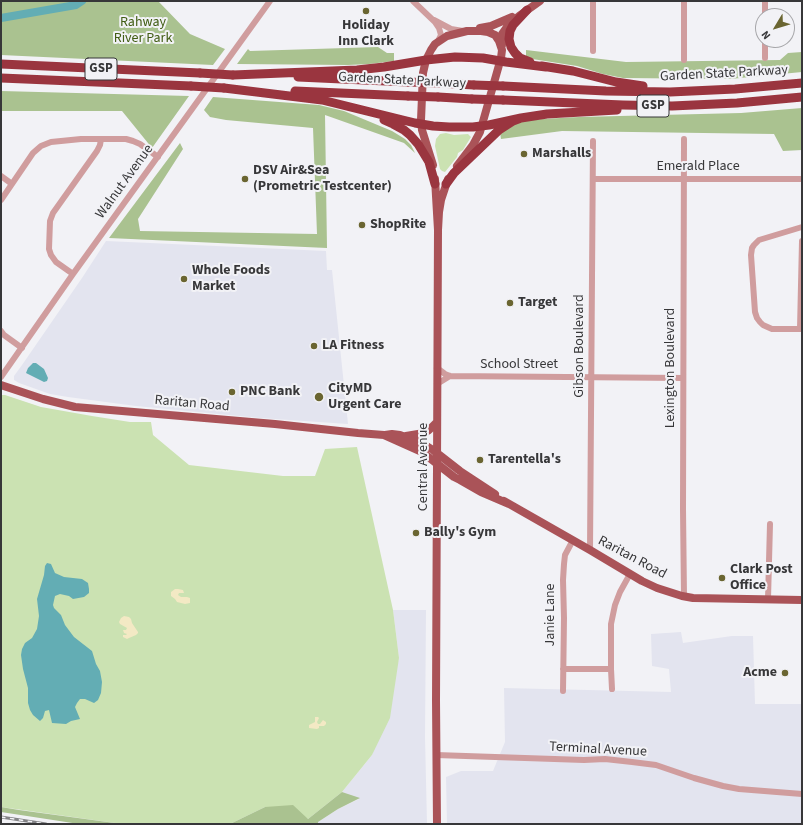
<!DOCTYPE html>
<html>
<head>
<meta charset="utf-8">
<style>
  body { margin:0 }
  #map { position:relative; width:803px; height:825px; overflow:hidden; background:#f2f2f6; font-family:"Source Sans 3",sans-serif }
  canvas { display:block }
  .frame { position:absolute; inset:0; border:2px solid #373739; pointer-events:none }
  .north { position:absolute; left:755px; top:8px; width:40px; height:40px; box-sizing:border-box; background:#f2f2f6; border:1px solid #a7a7aa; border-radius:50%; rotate:232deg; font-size:11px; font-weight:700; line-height:16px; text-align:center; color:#373739 }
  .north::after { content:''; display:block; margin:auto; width:14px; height:18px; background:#6a6531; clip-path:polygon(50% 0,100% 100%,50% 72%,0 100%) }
</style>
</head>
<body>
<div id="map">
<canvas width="803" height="825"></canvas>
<div class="frame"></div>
<div class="north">N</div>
</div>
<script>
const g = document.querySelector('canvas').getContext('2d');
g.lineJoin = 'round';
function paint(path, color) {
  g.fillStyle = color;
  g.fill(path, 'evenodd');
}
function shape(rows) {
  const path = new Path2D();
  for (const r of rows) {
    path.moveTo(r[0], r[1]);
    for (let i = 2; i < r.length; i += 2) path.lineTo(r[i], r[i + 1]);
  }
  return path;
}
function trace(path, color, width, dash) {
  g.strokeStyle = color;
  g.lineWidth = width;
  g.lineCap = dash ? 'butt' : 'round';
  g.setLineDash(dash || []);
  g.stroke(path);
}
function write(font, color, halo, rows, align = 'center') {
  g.font = font + ' "Source Sans 3",sans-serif';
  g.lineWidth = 4;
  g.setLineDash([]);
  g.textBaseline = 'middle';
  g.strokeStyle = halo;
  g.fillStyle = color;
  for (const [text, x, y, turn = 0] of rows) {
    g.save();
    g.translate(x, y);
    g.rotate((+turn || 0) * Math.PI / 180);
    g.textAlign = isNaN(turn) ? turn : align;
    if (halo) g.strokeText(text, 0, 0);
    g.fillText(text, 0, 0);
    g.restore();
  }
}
const built = shape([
  [106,241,326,251,327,270,332,270,348,424,260,418,136,406,68,397,50,394,19,383,14,380,14,376,22,365,82,278],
  [393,610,426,610,425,737,427,824,318,824,318,822,338,809,359,799,342,792,372,755,399,658],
  [681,632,683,643,732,636,753,636,755,704,802,704,802,824,447,824,446,777,461,771,493,771,505,742,504,688,671,692,669,669,652,666,651,634]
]);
const green = shape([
  [446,133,454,135,468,134,471,137,463,150,458,153,457,157,445,172,442,171,440,169,435,146,436,139,440,134],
  [1,395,5,395,41,407,92,416,130,422,151,422,153,435,189,465,283,476,315,476,325,449,357,447,393,610,399,658,390,718,372,755,342,792,308,819,265,807,230,824,122,824,1,807]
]);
const forest = shape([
  [1,1,158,1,190,34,225,49,213,65,1,55],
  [378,47,387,53,394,53,394,61,369,64,348,65,237,64,248,49,250,51],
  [526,50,626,62,780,60,788,53,802,52,802,72,730,79,623,78,603,74,577,66,526,58],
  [1,91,189,96,152,148,122,111,1,111],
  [213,97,319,105,344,111,392,131,405,139,411,145,415,153,404,143,325,115,327,248,109,238,180,143,183,149,138,219,140,231,317,234,313,128,226,120,210,117,204,110],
  [802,108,802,150,783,151,774,134,562,131,501,139,500,132,517,122,542,119,579,117,741,113],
  [342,792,360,798,338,809,318,822,318,824,230,824,265,807,293,805,308,819],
  [1,807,19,810,122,824,79,824,1,812]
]);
const sand = shape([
  [175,589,178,589,183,590,184,593,179,593,178,595,181,597,187,597,190,598,190,603,185,604,177,602,175,599,171,596,171,592],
  [124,616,129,617,131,619,132,623,138,632,138,633,136,635,129,638,127,639,123,637,123,635,126,635,127,634,124,633,123,630,126,630,127,628,120,624,119,622,121,618],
  [315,717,318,717,319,718,317,722,318,724,320,724,323,720,326,722,326,724,324,726,319,726,319,728,317,729,309,728,309,725,315,722]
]);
const water = shape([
  [33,363,36,363,44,369,48,378,47,381,44,382,26,373,28,368],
  [47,563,51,564,55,573,64,577,82,579,88,583,89,589,89,593,84,597,73,599,69,596,60,594,55,596,53,605,54,608,61,615,65,625,74,637,92,651,96,664,100,671,102,682,101,693,98,700,94,703,85,699,80,699,77,703,75,707,80,719,71,721,66,724,52,723,49,710,45,711,43,718,40,721,33,715,30,710,28,703,28,688,23,669,21,655,22,649,25,643,32,638,37,629,39,616,37,599,44,575,45,566]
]);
const river = shape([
  [1,18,76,5,82,1]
]);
const minor = shape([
  [413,1,435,22,439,28,441,35,438,41],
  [684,1,684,60],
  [765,16,765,1],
  [434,20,451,29,463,31],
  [593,51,593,1],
  [765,58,765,40],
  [684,139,683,509,684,596],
  [1,176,12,184],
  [593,179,802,179],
  [1,200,33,153,41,146,51,142,81,139,126,139,133,141,140,144,158,157],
  [802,227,759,240,754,245,752,248,751,255,755,312,757,318,760,322,763,325,772,329,802,329],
  [73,274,56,262,51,255,49,249,50,221,53,213,97,151,100,145,101,139],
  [800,329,802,241],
  [1,331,4,335,22,348],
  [437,368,445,374,450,376,683,378],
  [1,377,73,274,270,1],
  [437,384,450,376],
  [590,550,593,141],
  [768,599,770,524],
  [563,669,611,669],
  [612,689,611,669,611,624,615,605,620,592,630,574],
  [563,691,564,618,563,580,564,564,565,555,573,540],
  [436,755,584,760,605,759,632,762,656,765,694,778,723,786,739,789,802,794]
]);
const major = shape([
  [480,28,491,26,512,17],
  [502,45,502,34,509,24,519,16,540,1],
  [433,165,422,130,421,120,423,73,426,60,431,50,435,44,447,36,467,31,481,31,488,32,495,35,499,41,502,50,501,58,480,132,473,145,457,166],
  [435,179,438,230],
  [1,385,43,399,75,407,275,424,358,433,384,435,422,452,454,477,460,480,481,492,509,504],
  [385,435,392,434,400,435,422,443,433,450,460,471,495,494],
  [406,436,424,433,429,430,437,422],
  [504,501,590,550,642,581,657,588,682,596,693,598,802,600],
  [437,824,436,700,438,230,439,212,441,200,448,179]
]);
const highway = shape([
  [527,10,513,25,510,31,509,39,511,47,515,53,520,58,530,62],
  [1,64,200,73],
  [542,66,573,71,616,82,643,86],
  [233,75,357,70,384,67,426,60,455,57,483,58,506,62,546,67],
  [298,77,408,82],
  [1,78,191,86],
  [438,83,474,85],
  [503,86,606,91,670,92,735,89,802,83],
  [224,88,322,100,415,123,433,126,449,127,473,127,489,125,521,118],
  [295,91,408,96],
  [438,97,472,99],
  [503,100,623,105,672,106,737,103,802,97],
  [384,120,393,124,404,130,410,135,418,144,429,162,435,184],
  [446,184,454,173,499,130,513,121,521,118,547,114,617,110]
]);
const rail = shape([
  [1,817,46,824]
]);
const highwayBridge = shape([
  [200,73,233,75],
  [408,82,438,83],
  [474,85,503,86],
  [191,86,224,88],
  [408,96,438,97],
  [472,99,503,100]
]);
const markers = [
  [366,11,4,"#6a6531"],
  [524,154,4,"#6a6531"],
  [245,179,4,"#6a6531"],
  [362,225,4,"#6a6531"],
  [184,279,4,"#6a6531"],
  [510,303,4,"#6a6531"],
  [314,346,4,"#6a6531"],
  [232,392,4,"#6a6531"],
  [319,397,5,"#6a6531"],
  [480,460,4,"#6a6531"],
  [416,533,4,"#6a6531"],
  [722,578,4,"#6a6531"],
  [785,673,4,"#6a6531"]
];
const shields = [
  [101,69,32],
  [653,106,32]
];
const shieldNames = [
  ["GSP",101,69],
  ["GSP",653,106]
];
const parkNames = [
  ["Rahway",143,23],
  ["River Park",143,39]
];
const poiNames = [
  ["Holiday",366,26,"center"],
  ["Inn Clark",366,42,"center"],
  ["Marshalls",532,154],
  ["DSV Air&Sea",253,171],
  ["(Prometric Testcenter)",253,187],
  ["ShopRite",370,225],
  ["Whole Foods",192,271],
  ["Market",192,287],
  ["Target",518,303],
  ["LA Fitness",322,346],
  ["CityMD",328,389],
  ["Urgent Care",328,405],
  ["PNC Bank",240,392],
  ["Tarentella's",488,460],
  ["Bally's Gym",424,533],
  ["Clark Post",730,570],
  ["Office",730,586],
  ["Acme",777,673,"right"]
];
const streetNames = [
  ["Garden State Parkway",724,74,-3],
  ["Garden State Parkway",402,81,3],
  ["Emerald Place",698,167],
  ["Walnut Avenue",125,182,-54],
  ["Gibson Boulevard",580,346,-90],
  ["School Street",519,365],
  ["Lexington Boulevard",671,368,-90],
  ["Raritan Road",192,404,5],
  ["Central Avenue",424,467,-90],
  ["Raritan Road",632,558,28],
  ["Janie Lane",551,615,-90],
  ["Terminal Avenue",598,750,3]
];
paint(built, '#e3e4ef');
paint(green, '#cbe2b2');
paint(forest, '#aac290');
paint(sand, '#f3e9c4');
paint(water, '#63adb4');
trace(river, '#63adb4', 8);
trace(minor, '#d09d9e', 6);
trace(major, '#aa5358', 8);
trace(highway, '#9a353f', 9);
trace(rail, '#838386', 3);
trace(rail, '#f2f2f6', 1.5, [4.5]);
trace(highwayBridge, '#9a353f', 9);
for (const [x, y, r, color] of markers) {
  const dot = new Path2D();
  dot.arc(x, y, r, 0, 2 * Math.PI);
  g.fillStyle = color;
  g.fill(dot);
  trace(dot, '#f2f2f6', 1.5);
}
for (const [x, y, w] of shields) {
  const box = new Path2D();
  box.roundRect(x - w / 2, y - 11, w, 22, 3);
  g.fillStyle = '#f2f2f6';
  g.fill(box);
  trace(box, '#373739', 1);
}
write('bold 13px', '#373739', null, shieldNames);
write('14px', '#415d14', '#f2f2f6', parkNames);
write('bold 14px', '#373739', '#f2f2f6', poiNames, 'left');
write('14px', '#373739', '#f2f2f6', streetNames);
</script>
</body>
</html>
